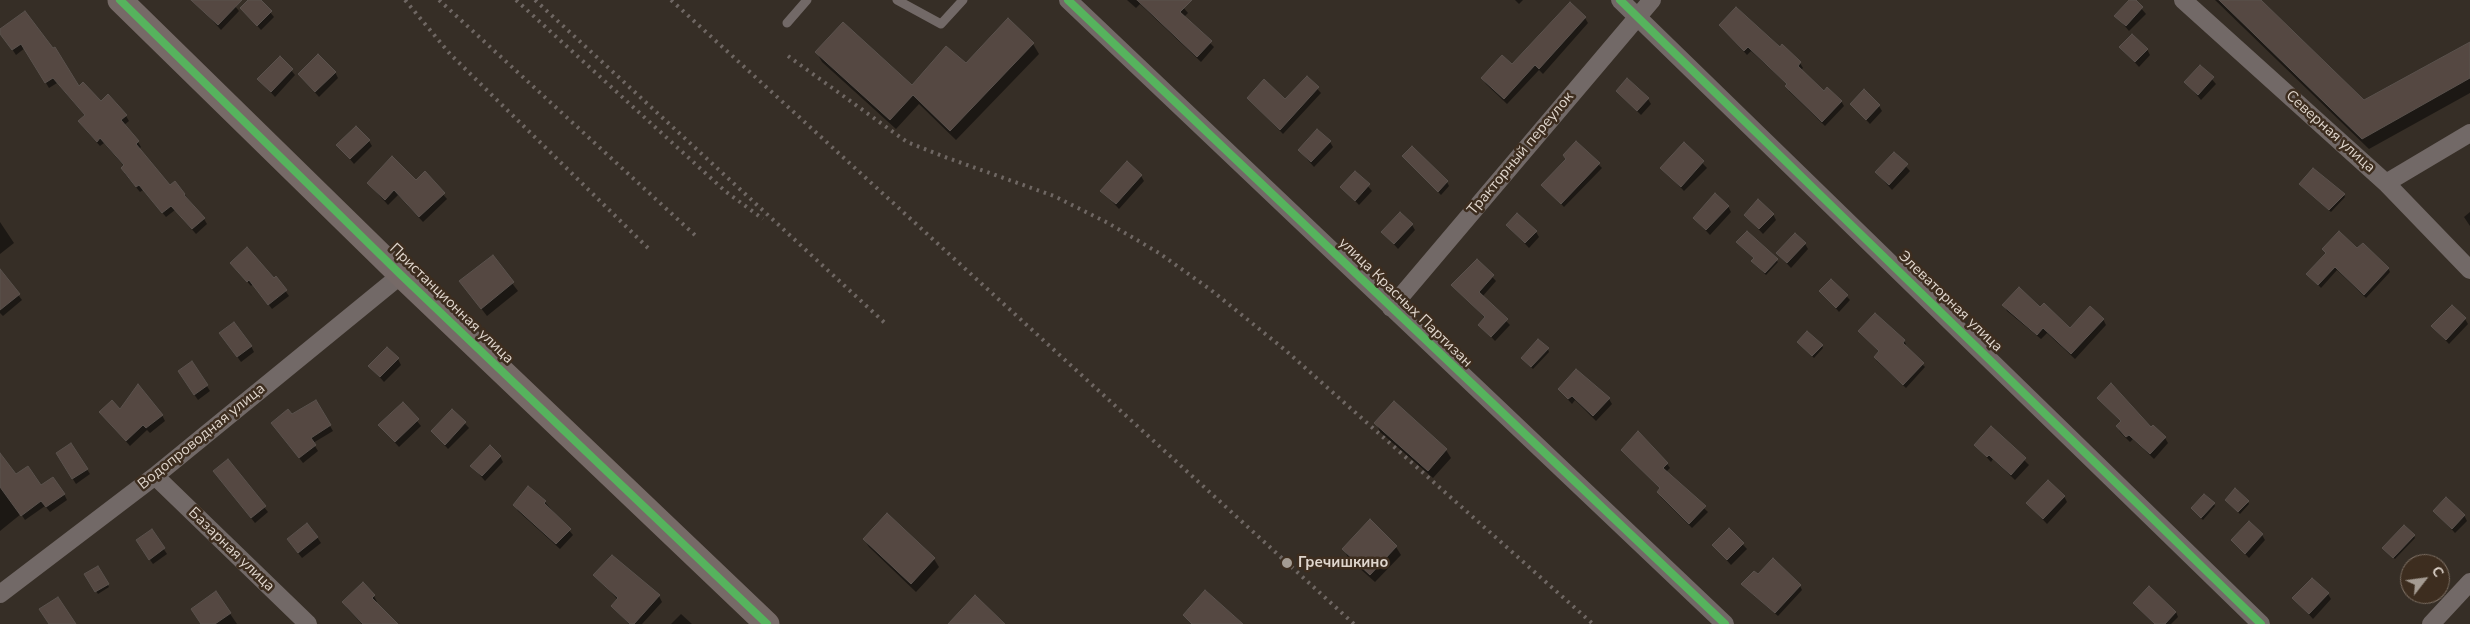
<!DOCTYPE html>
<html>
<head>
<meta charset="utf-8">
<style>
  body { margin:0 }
  #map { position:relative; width:2470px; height:624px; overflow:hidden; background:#362e26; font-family:"Nunito Sans",sans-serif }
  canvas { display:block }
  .north { position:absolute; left:2400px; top:554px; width:50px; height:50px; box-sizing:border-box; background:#3d2d1f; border:1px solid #7e7064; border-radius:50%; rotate:60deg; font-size:14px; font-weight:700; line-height:20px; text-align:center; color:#dfd5cc }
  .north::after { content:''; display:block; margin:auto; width:18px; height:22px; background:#a49b92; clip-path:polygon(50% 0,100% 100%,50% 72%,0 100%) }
</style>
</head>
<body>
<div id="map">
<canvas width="2470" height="624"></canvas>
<div class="north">С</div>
</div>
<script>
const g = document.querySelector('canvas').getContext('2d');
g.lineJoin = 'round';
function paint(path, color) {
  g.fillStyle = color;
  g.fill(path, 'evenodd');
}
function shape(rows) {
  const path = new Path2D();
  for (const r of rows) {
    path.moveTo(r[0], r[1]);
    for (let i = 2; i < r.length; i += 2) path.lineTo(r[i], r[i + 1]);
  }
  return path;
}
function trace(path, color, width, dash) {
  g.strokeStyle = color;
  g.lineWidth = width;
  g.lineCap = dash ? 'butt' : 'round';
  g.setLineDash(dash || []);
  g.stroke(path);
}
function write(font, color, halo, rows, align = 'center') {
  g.font = font + ' "Nunito Sans",sans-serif';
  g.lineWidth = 5;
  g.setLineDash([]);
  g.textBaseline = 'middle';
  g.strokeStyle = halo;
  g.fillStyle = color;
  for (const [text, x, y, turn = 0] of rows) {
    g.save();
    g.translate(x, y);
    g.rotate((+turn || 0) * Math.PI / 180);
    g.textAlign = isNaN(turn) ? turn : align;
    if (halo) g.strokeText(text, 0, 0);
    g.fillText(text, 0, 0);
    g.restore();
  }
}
const shadow = shape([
  [206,0,230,0,239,11,221,30,200,7],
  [249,0,260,0,274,17,261,30,241,8],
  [1127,0,1177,0,1188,13,1184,17,1214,47,1201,62,1140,4,1136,8],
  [1515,0,1523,0,1519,4],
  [2131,0,2134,0,2146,14,2129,31,2116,16],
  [2215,0,2260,0,2364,102,2470,43,2470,93,2369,149],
  [24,12,78,88,101,103,126,116,129,121,124,125,138,142,141,147,139,149,170,187,184,194,204,219,207,224,196,234,175,210,166,217,143,190,140,192,125,174,122,168,124,166,104,143,100,146,83,127,80,121,86,116,57,83,49,88,25,48,16,55,0,31],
  [1585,18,1588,23,1543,74,1539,70,1507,104,1486,84,1482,78,1512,66],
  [1008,20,1033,44,1039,54,956,140,919,104,896,129,822,62,817,53,912,87,966,65],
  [1720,25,1800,63,1803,68,1801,70,1824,93,1841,101,1844,106,1825,126,1789,91,1788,85,1751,51,1747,55],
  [2121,47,2147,49,2150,55,2139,67],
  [280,57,295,75,275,97,259,79],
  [2201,67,2216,84,2201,100,2186,82],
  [335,72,338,78,319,97,299,74],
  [1307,78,1321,93,1283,134,1248,98,1285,101],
  [1617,91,1648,99,1651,104,1641,115],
  [1851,104,1879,106,1882,111,1870,124],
  [369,141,372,146,354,164,338,145],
  [1330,142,1333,147,1314,167,1299,150],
  [1576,142,1602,168,1564,207,1543,185,1567,160],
  [1684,144,1707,168,1684,191,1662,168],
  [1894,153,1910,171,1892,190,1876,172],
  [1404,157,1447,182,1449,186,1441,195],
  [1355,172,1372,191,1359,205,1342,187],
  [425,173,447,199,423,222,398,195,388,205,368,183,416,181],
  [1141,176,1144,181,1119,209,1102,191],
  [2300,184,2344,195,2345,197,2331,212],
  [1728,206,1731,212,1710,235,1694,218],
  [2470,212,2470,226,2464,217],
  [1773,214,1776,220,1763,234,1745,215],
  [0,222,14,243,0,254],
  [1412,225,1415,230,1398,249,1383,232],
  [1507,225,1536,232,1539,237,1529,248],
  [1747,232,1778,262,1766,275,1754,263,1755,259],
  [1805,244,1808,249,1791,268,1777,253],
  [2323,249,2357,250,2388,268,2390,272,2366,298,2337,270,2321,288,2308,274,2326,254],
  [492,257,518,291,487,316,461,282],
  [1477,261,1496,281,1482,297,1510,325,1495,341,1480,325,1486,319,1453,285],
  [231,263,274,280,276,278,289,296,272,309,253,284,251,286],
  [1831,280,1850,300,1839,312,1821,291],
  [10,284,22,300,3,316,0,313,0,292],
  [2004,305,2040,308,2070,330,2103,319,2106,325,2075,359,2047,333,2041,339,2007,311],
  [2465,319,2468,324,2449,344,2433,327],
  [1860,331,1904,341,1906,344,1904,346,1925,367,1906,388,1877,361,1875,357,1880,352],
  [224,338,251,346,254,352,241,362],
  [1800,344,1822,346,1823,348,1814,358],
  [1548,349,1549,352,1533,369,1524,360],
  [398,359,401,365,384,382,370,366],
  [192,363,210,391,198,400,182,377],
  [1559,390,1609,399,1612,404,1596,421,1575,400,1572,404],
  [2099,398,2151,429,2165,438,2168,443,2154,459,2133,439,2130,442,2120,432,2117,426,2122,422],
  [315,401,333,431,313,443,318,451,303,463,276,428],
  [1394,403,1446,450,1451,458,1433,478,1380,432,1376,423],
  [403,404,421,426,399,447,380,426],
  [452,410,469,428,448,449,432,431],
  [120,411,162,415,165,421,150,433,147,430,130,446,101,412],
  [1991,427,2029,465,2015,480,1993,459,1991,462,1975,445],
  [71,445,90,474,76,484,57,454],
  [1622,450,1667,464,1670,468,1666,472,1708,512,1692,528,1661,497,1658,492,1661,489],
  [500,456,503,462,485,481,472,466],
  [227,461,268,512,255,523,215,472],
  [0,472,64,494,67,500,50,512,45,506,25,520,21,514,0,531],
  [2064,496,2067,502,2047,524,2028,504],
  [545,502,573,535,560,549,518,511,515,505],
  [2228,502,2248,502,2249,504,2240,514],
  [2214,504,2215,506,2203,520,2192,509],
  [2435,511,2464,515,2467,521,2455,533],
  [151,530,167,554,153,564,140,546],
  [1729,530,1747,549,1731,565,1713,545],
  [2262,535,2265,540,2249,558,2233,541],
  [2414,536,2415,538,2395,559,2385,550],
  [317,537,321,543,302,558,288,540],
  [864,539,934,559,939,567,916,592,869,547],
  [1396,547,1401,555,1375,582,1348,558,1344,549],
  [98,567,109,587,98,594,86,575],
  [595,575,659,596,662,602,642,624,629,624,612,606,618,600],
  [1758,576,1800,586,1802,590,1778,616,1743,585],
  [362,584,374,596,377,602,376,603,394,624,362,624,347,608,344,603],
  [216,593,237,624,202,624],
  [2328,594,2331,599,2313,619,2294,598],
  [2134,603,2176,612,2178,617,2171,624,2155,624],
  [681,614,692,624,671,624]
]);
const building = shape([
  [191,0,242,0,218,25,191,0],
  [248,0,261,0,272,11,257,26,240,8,248,0],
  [1137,0,1192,0,1180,12,1212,41,1197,57,1137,0],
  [2129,0,2136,0,2143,7,2126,26,2114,16,2129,0],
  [2219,0,2261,0,2364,100,2470,42,2470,78,2362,139,2219,0],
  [1570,2,1586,17,1539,69,1535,65,1504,99,1481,78,1502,55,1512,64,1570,2],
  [1736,7,1780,47,1782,44,1801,62,1798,66,1824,91,1827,87,1842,101,1822,122,1785,86,1787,84,1748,47,1744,51,1719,25,1736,7],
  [25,11,53,48,55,47,79,86,83,82,101,101,108,94,127,115,121,120,139,141,136,144,170,185,175,181,185,194,184,195,205,218,192,229,171,206,162,213,139,185,136,187,121,168,124,165,100,138,97,142,78,121,85,115,53,78,45,83,21,44,12,50,0,34,0,29,25,11],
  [1008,18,1034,43,950,131,913,95,890,120,815,52,843,22,912,85,946,46,966,63,1008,18],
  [2132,34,2148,49,2135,62,2119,47,2132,34],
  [318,54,336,72,315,92,298,74,318,54],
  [280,56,293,69,271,92,257,79,280,56],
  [2200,65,2214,77,2198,95,2184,82,2200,65],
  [1307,76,1319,87,1280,130,1247,98,1264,79,1285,99,1307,76],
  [1627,78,1649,98,1637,111,1616,91,1627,78],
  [1864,89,1880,105,1866,120,1850,104,1864,89],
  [356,126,370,140,350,159,336,145,356,126],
  [1317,129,1331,141,1311,162,1298,150,1317,129],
  [1576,141,1600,163,1561,204,1541,185,1566,159,1563,155,1576,141],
  [1684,142,1704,161,1681,187,1660,168,1684,142],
  [1412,146,1448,181,1438,192,1402,156,1412,146],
  [1894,152,1908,164,1889,185,1875,172,1894,152],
  [392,156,416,180,425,171,445,193,419,217,394,190,385,200,367,183,392,156],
  [1127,161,1142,175,1116,204,1100,191,1127,161],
  [2313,168,2345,194,2329,210,2299,184,2313,168],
  [1355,171,1370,184,1355,201,1340,187,1355,171],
  [1715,193,1729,206,1706,230,1693,218,1715,193],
  [1758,199,1774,214,1759,229,1744,215,1758,199],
  [1400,212,1413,224,1394,244,1381,232,1400,212],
  [1517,213,1537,231,1525,243,1506,225,1517,213],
  [1747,231,1778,259,1765,273,1751,261,1754,258,1736,242,1747,231],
  [2339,231,2357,248,2363,243,2389,268,2364,295,2335,267,2318,285,2306,274,2326,253,2322,249,2339,231],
  [1795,233,1806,243,1787,263,1776,253,1795,233],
  [247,247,274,278,276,276,287,290,268,305,249,280,247,282,230,263,247,247],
  [493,255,514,282,481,309,459,281,493,255],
  [1477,259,1494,275,1479,292,1508,319,1491,337,1478,325,1485,317,1451,285,1477,259],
  [0,269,20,294,0,310,0,269],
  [1831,279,1848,295,1836,308,1819,291,1831,279],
  [2019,287,2040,307,2044,303,2070,328,2090,306,2104,319,2071,354,2043,328,2037,335,2002,305,2019,287],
  [2452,305,2466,318,2446,340,2431,326,2452,305],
  [1875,313,1905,340,1903,343,1924,363,1903,385,1874,357,1879,351,1858,331,1875,313],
  [234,322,252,346,237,357,219,333,234,322],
  [1807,331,1823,345,1812,356,1797,342,1807,331],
  [1538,339,1549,348,1531,367,1521,358,1538,339],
  [387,347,399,358,380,377,368,366,387,347],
  [192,361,208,385,194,395,178,371,192,361],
  [1576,369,1610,398,1593,416,1572,396,1568,399,1558,389,1576,369],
  [2111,383,2151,427,2153,425,2166,437,2150,454,2129,435,2126,437,2116,426,2121,421,2097,398,2111,383],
  [138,384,163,415,146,428,143,425,126,441,99,412,112,400,120,409,138,384],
  [316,400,331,425,311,438,316,445,299,458,271,423,288,409,292,414,316,400],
  [1394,401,1447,449,1428,471,1374,423,1394,401],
  [403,402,419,419,395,442,378,425,403,402],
  [452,409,466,422,445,445,431,431,452,409],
  [1991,426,2026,458,2011,475,1989,455,1987,457,1974,445,1991,426],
  [1638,431,1668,463,1663,468,1706,506,1689,524,1657,492,1660,488,1621,450,1638,431],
  [71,443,88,469,72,479,56,453,71,443],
  [490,445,501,456,482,476,470,466,490,445],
  [0,453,16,474,28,466,41,485,53,477,65,494,46,507,41,501,21,516,0,487,0,453],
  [228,459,266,506,251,518,213,471,228,459],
  [2048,480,2065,496,2043,519,2026,503,2048,480],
  [528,486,546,501,544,503,571,529,556,544,513,505,528,486],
  [2235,488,2249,501,2238,512,2225,500,2235,488],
  [2204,494,2215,503,2201,518,2191,508,2204,494],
  [2446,497,2465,515,2452,529,2433,511,2446,497],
  [887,513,935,558,911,584,863,539,887,513],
  [1370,519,1397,546,1370,575,1342,549,1370,519],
  [2249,521,2263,534,2245,554,2231,540,2249,521],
  [307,523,318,537,298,553,287,539,307,523],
  [2404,525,2415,535,2393,558,2382,548,2404,525],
  [1729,528,1744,543,1727,560,1712,545,1729,528],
  [152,529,165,548,149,560,136,540,152,529],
  [612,555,660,595,634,624,630,624,611,606,618,598,593,575,612,555],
  [1773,558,1801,585,1775,613,1741,584,1754,571,1758,574,1773,558],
  [98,566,109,584,95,592,84,574,98,566],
  [2312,578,2329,593,2309,614,2292,598,2312,578],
  [363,582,375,595,372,598,398,624,363,624,342,602,363,582],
  [2149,586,2176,612,2165,624,2155,624,2133,603,2149,586],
  [1205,590,1243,624,1192,624,1183,615,1205,590],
  [216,591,231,613,215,624,201,624,191,609,216,591],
  [975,595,1005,624,948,624,975,595],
  [58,597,76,624,49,624,39,609,58,597]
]);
const lane = shape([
  [897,0,941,24,963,0],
  [787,23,807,0]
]);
const street = shape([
  [1068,0,1725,624],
  [1620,0,2261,624],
  [2183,0,2386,183,2470,270],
  [2386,183,2470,133],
  [1391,308,1652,0],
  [155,476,308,624],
  [0,594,155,476,401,275],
  [2431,624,2470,582]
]);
const secondary = shape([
  [120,0,401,275,767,624]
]);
const rail = shape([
  [405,0,450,54,651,251],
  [439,0,697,237],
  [516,0,725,191,763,219],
  [535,0,886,324],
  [671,0,1354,624],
  [788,56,907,142,945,157,1054,196,1108,223,1159,253,1211,290,1284,349,1593,624]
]);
const cycleway = shape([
  [120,0,401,275,767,624],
  [1068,0,1725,624],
  [1620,0,2261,624]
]);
const markers = [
  [1287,563,6,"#a49b92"]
];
const streetNames = [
  ["Северная улица",2330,132,42],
  ["Тракторный переулок",1521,154,-50],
  ["Элеваторная улица",1950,302,44],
  ["улица Красных Партизан",1405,303,44],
  ["Пристанционная улица",451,304,44],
  ["Водопроводная улица",202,437,-39],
  ["Базарная улица",231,550,44]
];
const poiNames = [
  ["Гречишкино",1298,563]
];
paint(shadow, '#0007');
paint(building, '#554842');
trace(building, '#5a524d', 1);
trace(lane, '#726967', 9);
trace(street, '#726967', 18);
trace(secondary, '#766a67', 25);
trace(rail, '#6f6763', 4, [2.5, 5]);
trace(cycleway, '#56b35d', 8);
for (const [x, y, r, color] of markers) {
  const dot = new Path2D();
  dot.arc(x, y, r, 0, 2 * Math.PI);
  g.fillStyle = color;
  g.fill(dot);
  trace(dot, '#3d2d1f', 2);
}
write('15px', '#dfd5cc', '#3d2d1f', streetNames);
write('bold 15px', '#dfd5cc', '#3d2d1f', poiNames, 'left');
</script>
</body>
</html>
